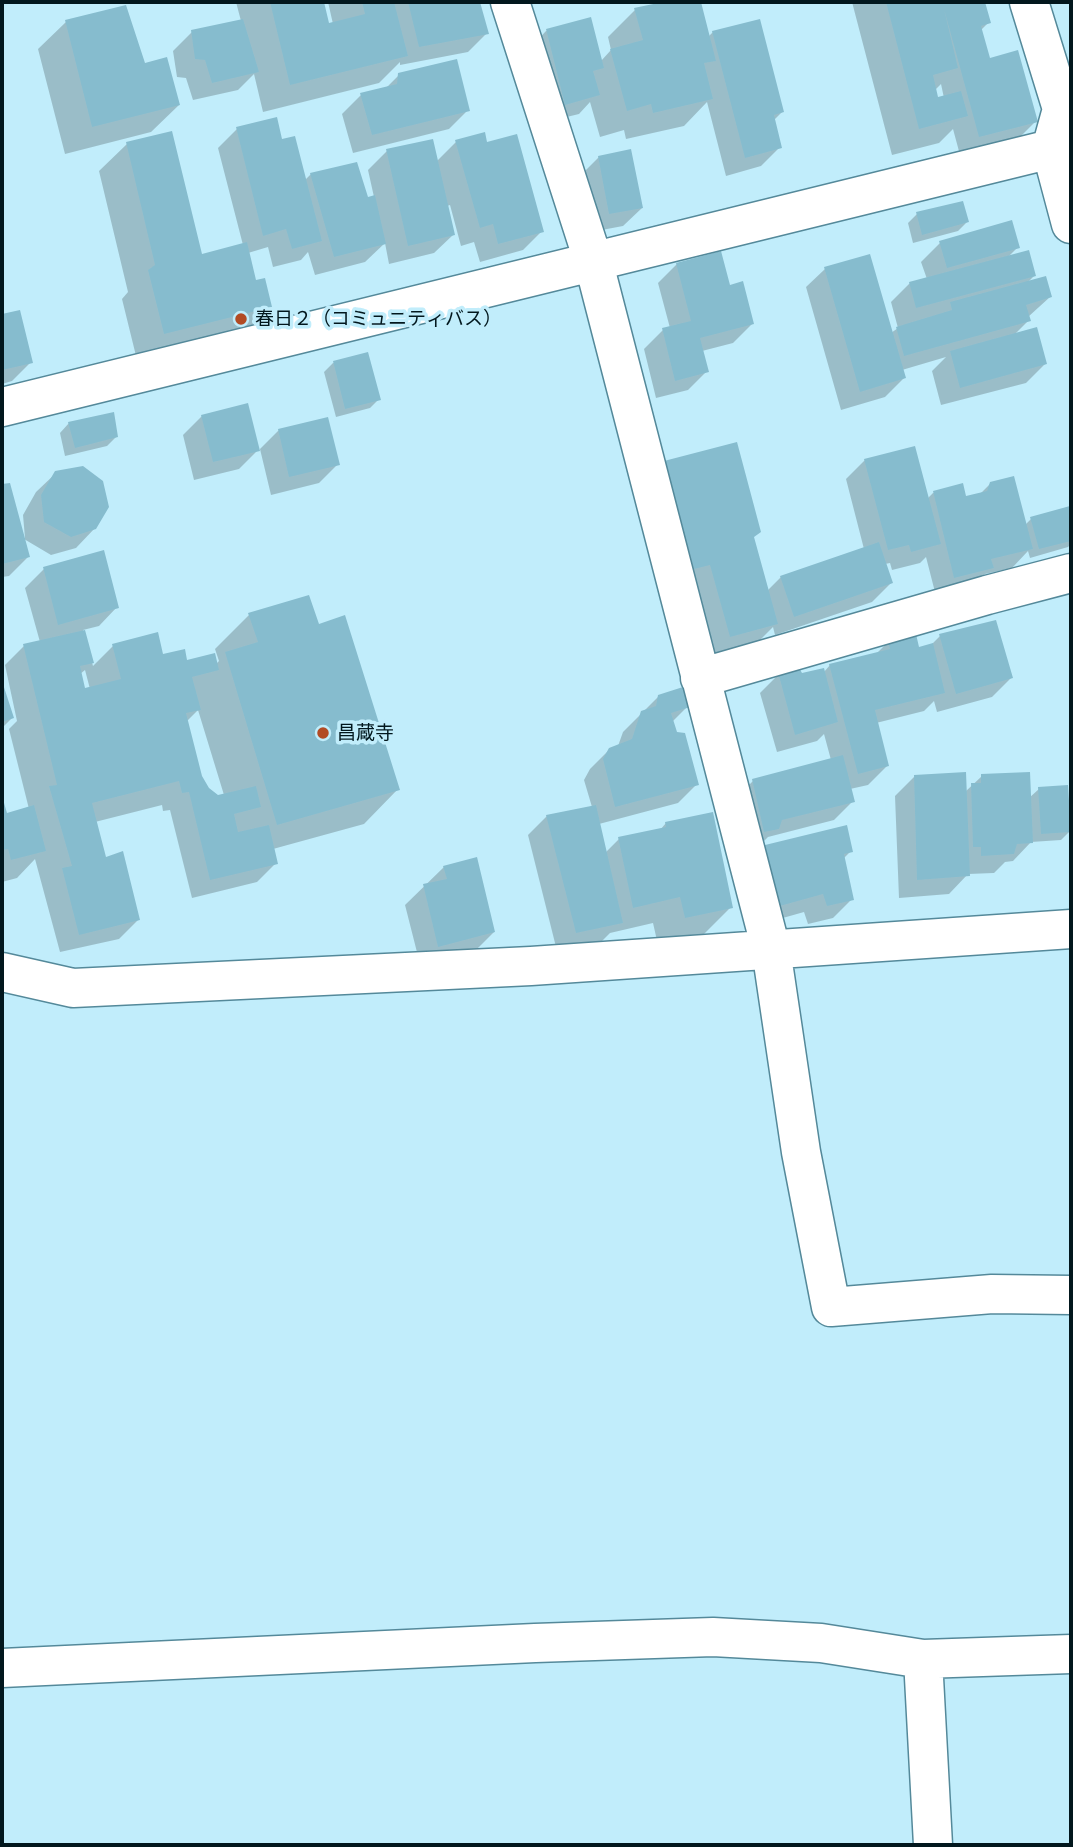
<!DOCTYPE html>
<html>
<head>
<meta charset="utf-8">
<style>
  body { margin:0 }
  #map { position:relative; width:1073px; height:1847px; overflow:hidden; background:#c1edfb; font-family:Mulish,sans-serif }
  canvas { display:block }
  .frame { position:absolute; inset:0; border:4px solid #02171d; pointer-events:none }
</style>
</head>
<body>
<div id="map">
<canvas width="1073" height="1847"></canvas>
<div class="frame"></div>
</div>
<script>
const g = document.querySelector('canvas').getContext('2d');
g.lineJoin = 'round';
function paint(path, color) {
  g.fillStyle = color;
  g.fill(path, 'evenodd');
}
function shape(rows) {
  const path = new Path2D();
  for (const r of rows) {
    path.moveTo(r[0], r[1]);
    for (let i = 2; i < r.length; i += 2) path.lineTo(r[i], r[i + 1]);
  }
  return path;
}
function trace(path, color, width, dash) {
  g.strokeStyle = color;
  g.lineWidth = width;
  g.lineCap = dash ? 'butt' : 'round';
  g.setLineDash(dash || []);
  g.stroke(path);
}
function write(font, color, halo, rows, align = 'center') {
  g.font = font + ' Mulish,"Noto Sans JP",sans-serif';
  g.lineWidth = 7;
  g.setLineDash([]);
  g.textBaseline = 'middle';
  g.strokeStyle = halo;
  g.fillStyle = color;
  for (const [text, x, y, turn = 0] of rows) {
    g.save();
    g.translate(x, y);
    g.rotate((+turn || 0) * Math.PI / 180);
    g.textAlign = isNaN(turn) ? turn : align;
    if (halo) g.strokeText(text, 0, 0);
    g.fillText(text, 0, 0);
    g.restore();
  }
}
const shadow = shape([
  [236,2,322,2,328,25,333,24,328,2,478,2,487,33,468,52,400,65,400,62,379,83,263,112,254,74,238,90,193,100,186,78,177,77,173,51,192,32,241,21],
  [671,2,699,2,708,37,713,32,782,112,773,121,780,147,761,166,726,176,707,102,684,126,626,139,624,130,600,137,590,102,579,114,546,122,528,50,546,31,590,19,601,61,611,50,608,37,635,10],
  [852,2,983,2,989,22,980,31,988,60,1036,121,1017,140,960,155,953,129,939,143,892,155],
  [941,84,944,98,937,100,935,90],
  [66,22,144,66,179,105,151,132,65,154,38,49],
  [399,75,468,110,449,129,353,153,342,114,361,95,385,89],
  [237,129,281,141,304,181,311,174,367,199,374,197,368,170,387,151,437,161,456,142,486,144,542,231,523,250,480,262,474,242,461,246,450,205,447,206,453,235,434,253,389,264,385,243,365,262,315,275,308,252,301,260,273,267,268,247,248,253,255,282,270,307,243,334,137,360,122,299,128,292,99,171,127,144,201,256,243,245,218,148],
  [599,157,642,208,623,226,591,232,580,176],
  [917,214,967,222,958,231,913,243,908,223],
  [940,243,1018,247,1008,257,1034,276,1027,283,1050,297,1028,317,1029,320,1014,335,1045,364,1026,383,941,405,932,371,946,357,902,370,904,378,885,397,841,410,806,287,825,269,891,333,898,328,891,302,910,283,927,279,921,262],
  [677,264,729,287,752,324,733,343,702,351,707,371,688,390,656,398,644,349,663,330,670,328,658,283],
  [19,312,31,362,12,381,2,384,2,316],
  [367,354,379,399,370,408,336,417,324,372,333,363],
  [202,416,258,450,239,469,194,480,183,435],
  [69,423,116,437,107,446,65,456,60,433],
  [279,430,338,464,319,483,271,495,260,449],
  [865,460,927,499,933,493,962,486,965,498,979,495,990,484,1025,525,1031,519,1068,508,1071,519,1071,544,1068,547,1030,558,1028,551,1012,568,985,574,973,586,936,596,926,557,920,563,892,570,890,563,885,564,891,583,872,602,775,635,773,627,749,651,703,663,665,463,753,538,767,591,781,577,864,549,846,479],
  [56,473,95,528,76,548,51,555,24,539,28,557,9,576,2,577,2,486,9,485,23,538,25,538,23,515,36,492],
  [44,569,117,607,99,626,83,630,93,666,113,646,186,662,216,664,219,661,215,649,249,615,318,626,398,789,364,824,273,849,276,863,257,882,192,898,170,810,163,811,162,805,95,822,104,858,138,920,119,939,60,952,35,859,17,878,2,882,2,802,6,815,29,809,9,729,17,721,5,665,24,646,40,642,25,588],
  [85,670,90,689,84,690,80,674],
  [198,710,224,795,218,797,207,789,200,776,186,722],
  [940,636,1011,678,992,697,937,712,934,701,924,711,876,723,887,766,868,785,850,789,853,801,834,820,768,837,758,847,734,800,753,781,831,760,824,734,817,741,777,752,760,693,779,674,802,675,824,672,830,665,876,654,888,642,918,649,931,645],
  [2,685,12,718,2,728],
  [659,696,688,706,672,722,697,784,678,803,599,824,605,853,619,839,660,830,666,823,731,907,704,934,658,945,653,923,610,933,602,941,557,951,528,835,547,816,592,807,584,780,590,769,610,749,618,746,623,732],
  [982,776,1029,798,1039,789,1070,831,1061,840,1031,842,1013,861,1005,862,994,873,968,874,949,894,899,898,895,796,914,777,965,792],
  [851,851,843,859,852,899,833,918,808,924,804,912,758,925,743,866],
  [444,867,494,932,475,951,420,964,405,905]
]);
const building = shape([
  [270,2,324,2,329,23,365,14,362,2,394,2,408,56,290,85],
  [408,2,480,2,489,34,419,47],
  [663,2,701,2,716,61,704,63,713,99,653,113,651,104,627,111,610,49,643,40,634,8],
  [886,2,985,2,991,23,981,26,990,58,1018,50,1038,122,979,137,944,9,958,68,933,75,938,97,961,91,968,116,919,129],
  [126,5,145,63,167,57,180,105,92,127,65,20],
  [591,17,604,68,593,71,600,95,565,105,546,29],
  [243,19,259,72,212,83,205,60,195,59,191,30],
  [760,19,784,112,774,115,782,148,745,158,712,31],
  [457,59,470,111,372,135,360,93,397,84,398,73],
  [277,117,282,139,295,136,322,241,292,249,286,229,263,236,236,127],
  [172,131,202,254,247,242,256,280,265,278,272,307,164,334,148,270,155,265,126,142],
  [485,132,487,142,517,134,544,232,498,244,493,224,480,228,455,140],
  [433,139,455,235,408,246,386,149],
  [631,149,643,208,609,214,598,156],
  [357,162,368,197,375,195,386,244,334,257,310,173],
  [963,201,969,222,922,235,916,212],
  [1012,220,1020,248,947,268,939,241],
  [1029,250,1036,276,916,308,909,282],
  [721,251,730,285,743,281,754,324,700,338,709,372,675,381,662,328,691,321,676,263],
  [870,254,906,378,860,392,824,267],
  [1046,276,1052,297,1026,305,1031,321,904,356,896,327,952,310,950,302],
  [20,310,33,363,2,370,2,314],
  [1037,327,1047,364,960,388,950,351],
  [368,352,381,400,345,409,333,361],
  [248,403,260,451,213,462,201,415],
  [114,412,118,437,75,448,68,422],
  [328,417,340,465,289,477,278,429],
  [737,442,761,532,754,537,778,624,730,637,710,565,694,569,664,461],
  [915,446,941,544,911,552,909,545,888,550,864,459],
  [83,466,103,481,109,507,96,529,71,537,44,522,41,495,55,471],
  [1014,476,1033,549,991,559,994,568,954,578,933,491,963,483,966,496,987,491,990,482],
  [10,483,30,557,2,564,2,484],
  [1070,506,1071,541,1039,549,1030,517],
  [879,542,893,583,794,617,780,576],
  [104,550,119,608,58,625,43,567],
  [309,595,319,624,345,615,400,790,277,825,225,652,258,642,248,613],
  [996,620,1013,678,956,694,939,634],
  [85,630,94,663,80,666,85,688,121,679,112,644,158,632,163,654,185,649,187,660,215,653,219,670,192,677,201,710,186,713,202,776,209,788,218,795,256,786,261,807,234,814,238,832,269,825,278,864,210,880,189,792,182,793,179,781,92,803,106,857,123,851,140,920,79,935,62,868,72,866,49,786,57,785,23,644],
  [916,634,919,647,933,643,945,693,875,710,889,766,858,774,829,664,890,649,888,640],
  [798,666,802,673,824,668,838,722,795,735,778,672],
  [2,681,14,718,2,722],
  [683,687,690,707,671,713,677,732,685,733,699,785,615,807,603,759,609,748,632,739,641,711,656,706,658,695],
  [843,755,855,802,782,820,779,829,764,832,752,779],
  [966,772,970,876,917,880,914,775],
  [1030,772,1033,843,1017,844,1014,854,981,856,981,847,973,847,971,783,981,783,981,774],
  [1068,785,1071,832,1041,834,1038,787],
  [2,796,7,813,34,805,46,851,11,860,8,849,2,850],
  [596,805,623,923,576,933,546,815],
  [713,812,733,908,685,918,680,897,633,908,618,837,666,827,665,822],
  [847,825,853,852,844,854,854,900,827,906,823,894,776,907,761,846],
  [477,857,495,932,438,947,423,884,447,879,443,866]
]);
const minor = shape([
  [510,2,593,260,771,949,801,1152,831,1307,992,1294,1071,1295],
  [1029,2,1062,109,1051,149,1071,224],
  [2,407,1051,149],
  [700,678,987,595,1071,573],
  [2,972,73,988,531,966,1071,929],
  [923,1659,933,1845],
  [2,1668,535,1643,713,1637,821,1643,923,1659,1071,1654]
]);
const markers = [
  [241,319,7,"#b24b24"],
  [323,733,7,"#b24b24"]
];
const poiNames = [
  ["春日２（コミュニティバス）",255,319],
  ["昌蔵寺",337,733]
];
paint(shadow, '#0003');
paint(building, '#86bcce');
trace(minor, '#54899a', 41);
trace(minor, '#fff', 38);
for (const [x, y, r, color] of markers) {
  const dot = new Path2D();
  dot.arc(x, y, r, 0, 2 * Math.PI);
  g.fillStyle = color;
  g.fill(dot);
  trace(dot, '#c1edfb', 2.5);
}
write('19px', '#02171d', '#c1edfb', poiNames, 'left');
</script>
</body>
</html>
